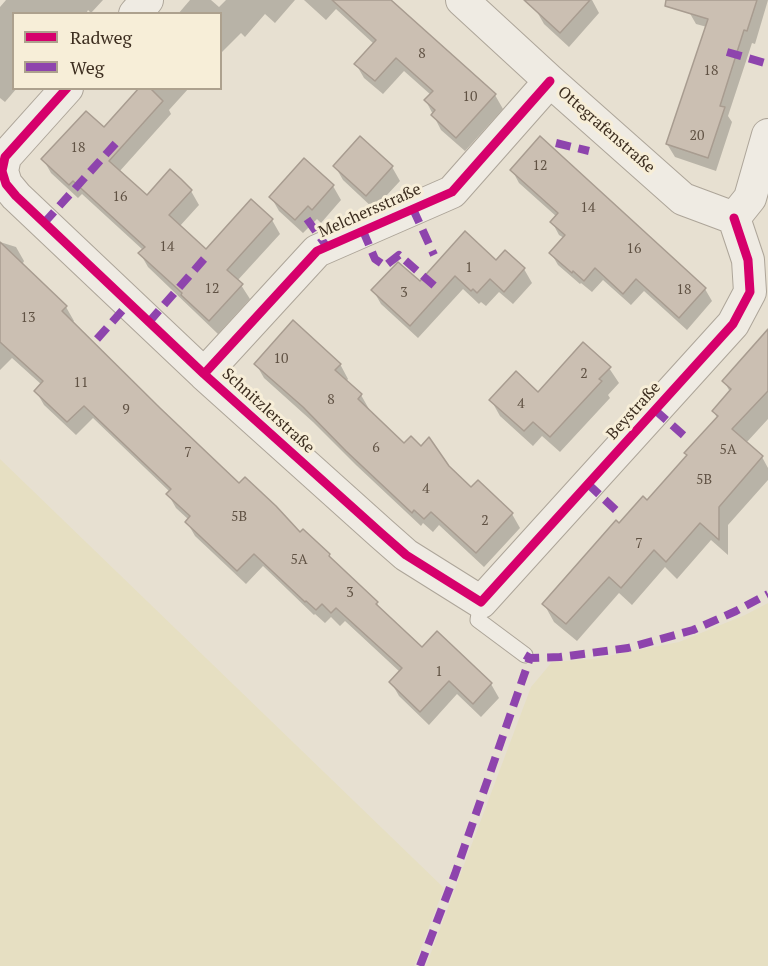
<!DOCTYPE html>
<html>
<head>
<meta charset="utf-8">
<style>
  body { margin:0 }
  #map { position:relative; width:768px; height:966px; overflow:hidden; background:#e7e0d1; font-family:"PT Serif",serif }
  canvas { display:block }
  .legend { position:absolute; left:12px; top:12px; width:210px; height:78px; box-sizing:border-box; background:#f7eed8; border:2px solid #ada18e; margin:0; padding:8px 10px; list-style:none; font-size:18px; color:#3d2e20 }
  .legend li { display:flex; align-items:center; gap:12px; height:30px }
  .legend b { width:30px; border:2px solid #ada18e }
</style>
</head>
<body>
<div id="map">
<canvas width="768" height="966"></canvas>
<ul class="legend">
<li><b style="height:8px;background:#d6006c"></b>Radweg</li>
<li><b style="height:8px;background:#8e44ad"></b>Weg</li>
</ul>
</div>
<script>
const g = document.querySelector('canvas').getContext('2d');
g.lineJoin = 'round';
function paint(path, color) {
  g.fillStyle = color;
  g.fill(path, 'evenodd');
}
function shape(rows) {
  const path = new Path2D();
  for (const r of rows) {
    path.moveTo(r[0], r[1]);
    for (let i = 2; i < r.length; i += 2) path.lineTo(r[i], r[i + 1]);
  }
  return path;
}
function trace(path, color, width, dash) {
  g.strokeStyle = color;
  g.lineWidth = width;
  g.lineCap = dash ? 'butt' : 'round';
  g.setLineDash(dash || []);
  g.stroke(path);
}
function write(font, color, halo, rows, align = 'center') {
  g.font = font + ' "PT Serif",serif';
  g.lineWidth = 6;
  g.setLineDash([]);
  g.textBaseline = 'middle';
  g.strokeStyle = halo;
  g.fillStyle = color;
  for (const [text, x, y, turn = 0] of rows) {
    g.save();
    g.translate(x, y);
    g.rotate((+turn || 0) * Math.PI / 180);
    g.textAlign = isNaN(turn) ? turn : align;
    if (halo) g.strokeText(text, 0, 0);
    g.fillText(text, 0, 0);
    g.restore();
  }
}
const farmland = shape([
  [0,459,444,888,414,966,0,966],
  [768,603,768,966,426,966,531,687,552,662,593,659,679,642,745,615]
]);
const shadow = shape([
  [6,0,103,0,91,13,88,10,86,14,14,14,14,88,17,88,5,102,0,98,0,7],
  [190,0,211,0,219,7,226,0,295,0,275,23,265,14,245,37,241,33,220,54,220,14,178,14],
  [304,0,389,0,495,95,503,109,465,151,441,130,426,101,431,95,404,71,383,94,364,78,356,64,374,44,336,9,326,20],
  [536,0,592,0,599,13,569,47,544,24,536,10],
  [691,0,768,0,755,44,752,43,728,116,732,122,716,171,675,157,667,144,707,27,696,24,688,10],
  [141,88,189,88,169,110,171,114,119,172,147,197,191,191,199,205,179,227,206,251,272,220,280,234,237,281,241,285,250,299,218,334,148,267,140,253,143,250,82,194,78,198,51,173,43,159,104,129],
  [335,166,392,167,400,181,374,209,343,180],
  [512,170,705,289,712,301,687,330,644,291,631,305,603,280,592,292,581,283,580,284,558,265,551,253,564,238,559,235,552,222,557,217,519,183],
  [333,186,341,200,321,223,317,219,303,233,279,211,271,197],
  [0,242,16,247,24,261,22,265,66,307,74,321,72,323,239,485,329,555,332,561,377,603,380,610,422,649,491,684,499,698,481,717,457,694,429,725,399,696,391,682,400,672,345,621,340,626,331,617,325,623,315,614,314,615,263,566,246,584,195,536,187,522,189,520,176,508,168,494,170,492,93,418,76,435,44,405,36,391,42,385,12,358,0,370],
  [505,252,524,269,532,283,513,304,499,292,486,306,481,302,479,304,463,289,418,338,381,304,373,290,420,283,496,262],
  [768,339,768,419,746,443,762,457,768,468,768,480,728,525,728,555,711,540,677,579,665,567,632,605,619,593,577,641,554,622,544,604,620,526,647,502,718,419,713,411,730,392,724,381],
  [256,364,340,364,348,379,346,382,361,395,369,409,368,411,404,446,422,448,447,467,472,489,512,514,520,528,484,567,439,525,433,532,423,523,421,526,356,465,313,422,264,378],
  [609,368,619,383,608,395,610,398,560,452,542,436,533,446,500,416,491,400,539,394]
]);
const building = shape([
  [332,0,391,0,496,94,456,138,431,115,435,110,424,100,433,91,396,58,375,81,354,64,376,40,332,0],
  [524,0,590,0,560,33,524,0],
  [666,0,757,0,747,31,744,30,720,106,725,107,708,158,666,144,708,19,665,6,666,0],
  [139,88,150,88,163,101,109,161,147,195,170,169,181,179,192,190,169,215,206,249,251,199,273,219,227,270,243,284,209,321,181,295,182,293,138,253,145,247,73,181,69,185,41,159,86,111,104,127,139,88],
  [360,136,393,166,366,196,333,166,360,136],
  [540,136,706,288,679,318,636,279,623,294,595,268,584,281,573,271,572,273,549,253,565,235,550,222,558,213,510,170,540,136],
  [304,158,334,185,312,210,308,206,295,220,269,197,304,158],
  [465,231,496,260,505,250,525,268,504,292,490,279,477,293,473,289,471,291,455,276,410,326,371,290,398,262,420,281,465,231],
  [0,242,67,306,62,311,160,408,239,483,245,477,276,506,300,532,303,529,330,554,329,556,378,602,376,604,422,647,437,631,492,683,473,704,449,681,420,712,389,682,402,668,336,608,331,613,322,604,316,610,306,601,305,602,254,554,237,571,185,522,190,516,166,494,171,489,84,406,67,422,34,391,43,381,0,342,0,242],
  [293,320,341,364,335,370,362,394,358,399,404,443,411,436,421,446,429,437,449,466,471,487,478,480,513,513,476,553,431,512,424,519,414,510,412,513,346,451,303,407,254,364,293,320],
  [768,329,768,391,732,429,763,456,719,507,719,540,700,523,666,562,654,550,621,588,609,577,566,624,542,604,616,520,619,523,643,496,647,500,687,455,684,453,718,416,712,411,731,389,722,381,768,329],
  [583,342,611,367,599,379,602,381,550,437,533,422,524,431,489,400,516,371,538,392,583,342]
]);
const lane = shape([
  [481,602,478,620,525,655]
]);
const street = shape([
  [462,0,550,81,683,199,734,218],
  [135,14,147,0],
  [67,88,5,157,2,171,6,184,16,196,204,374,381,533,406,555,481,602,733,324,750,292,748,260,734,218],
  [734,218,750,198,768,135],
  [204,374,317,251,452,192,550,81]
]);
const quiet = shape([
  [727,52,768,64],
  [556,143,589,151],
  [413,209,434,255],
  [307,219,327,247],
  [44,223,116,143],
  [363,231,375,259,385,266,399,255,438,289],
  [149,322,204,259],
  [97,339,129,303],
  [655,410,689,440],
  [588,484,621,515],
  [525,655,530,658,560,657,628,648,693,630,736,611,768,594],
  [420,966,455,874,530,658]
]);
const cycleway = shape([
  [67,88,5,157,2,171,6,184,16,196,204,374,381,533,406,555,481,602,733,324,750,292,748,260,734,218],
  [204,374,317,251,452,192,550,81]
]);
const numberNames = [
  ["8",422,54],
  ["18",711,71],
  ["10",470,97],
  ["20",697,136],
  ["18",78,148],
  ["12",540,166],
  ["16",120,197],
  ["14",588,208],
  ["14",167,247],
  ["16",634,249],
  ["1",469,268],
  ["12",212,289],
  ["18",684,290],
  ["3",404,293],
  ["13",28,318],
  ["10",281,359],
  ["2",584,374],
  ["11",81,383],
  ["8",331,400],
  ["4",521,404],
  ["9",126,410],
  ["6",376,448],
  ["5A",728,450],
  ["7",188,453],
  ["5B",704,480],
  ["4",426,489],
  ["5B",239,517],
  ["2",485,521],
  ["7",639,544],
  ["5A",299,560],
  ["3",350,593],
  ["1",439,672]
];
const streetNames = [
  ["Ottegrafenstraße",606,130,41],
  ["Melchersstraße",370,211,-24],
  ["Schnitzlerstraße",268,411,42],
  ["Beystraße",634,411,-48]
];
paint(farmland, '#e6dfc2');
paint(shadow, '#0003');
paint(building, '#cbbfb2');
trace(building, '#a89c90', 1.5);
trace(lane, '#ada599', 17);
trace(street, '#ada599', 34);
trace(lane, '#efebe3', 15);
trace(street, '#efebe3', 32);
trace(quiet, '#8e44ad', 8, [15, 8]);
trace(cycleway, '#d6006c', 9);
write('14px', '#605244', null, numberNames);
write('16px', '#3d2e20', '#f7eed8', streetNames);
</script>
</body>
</html>
